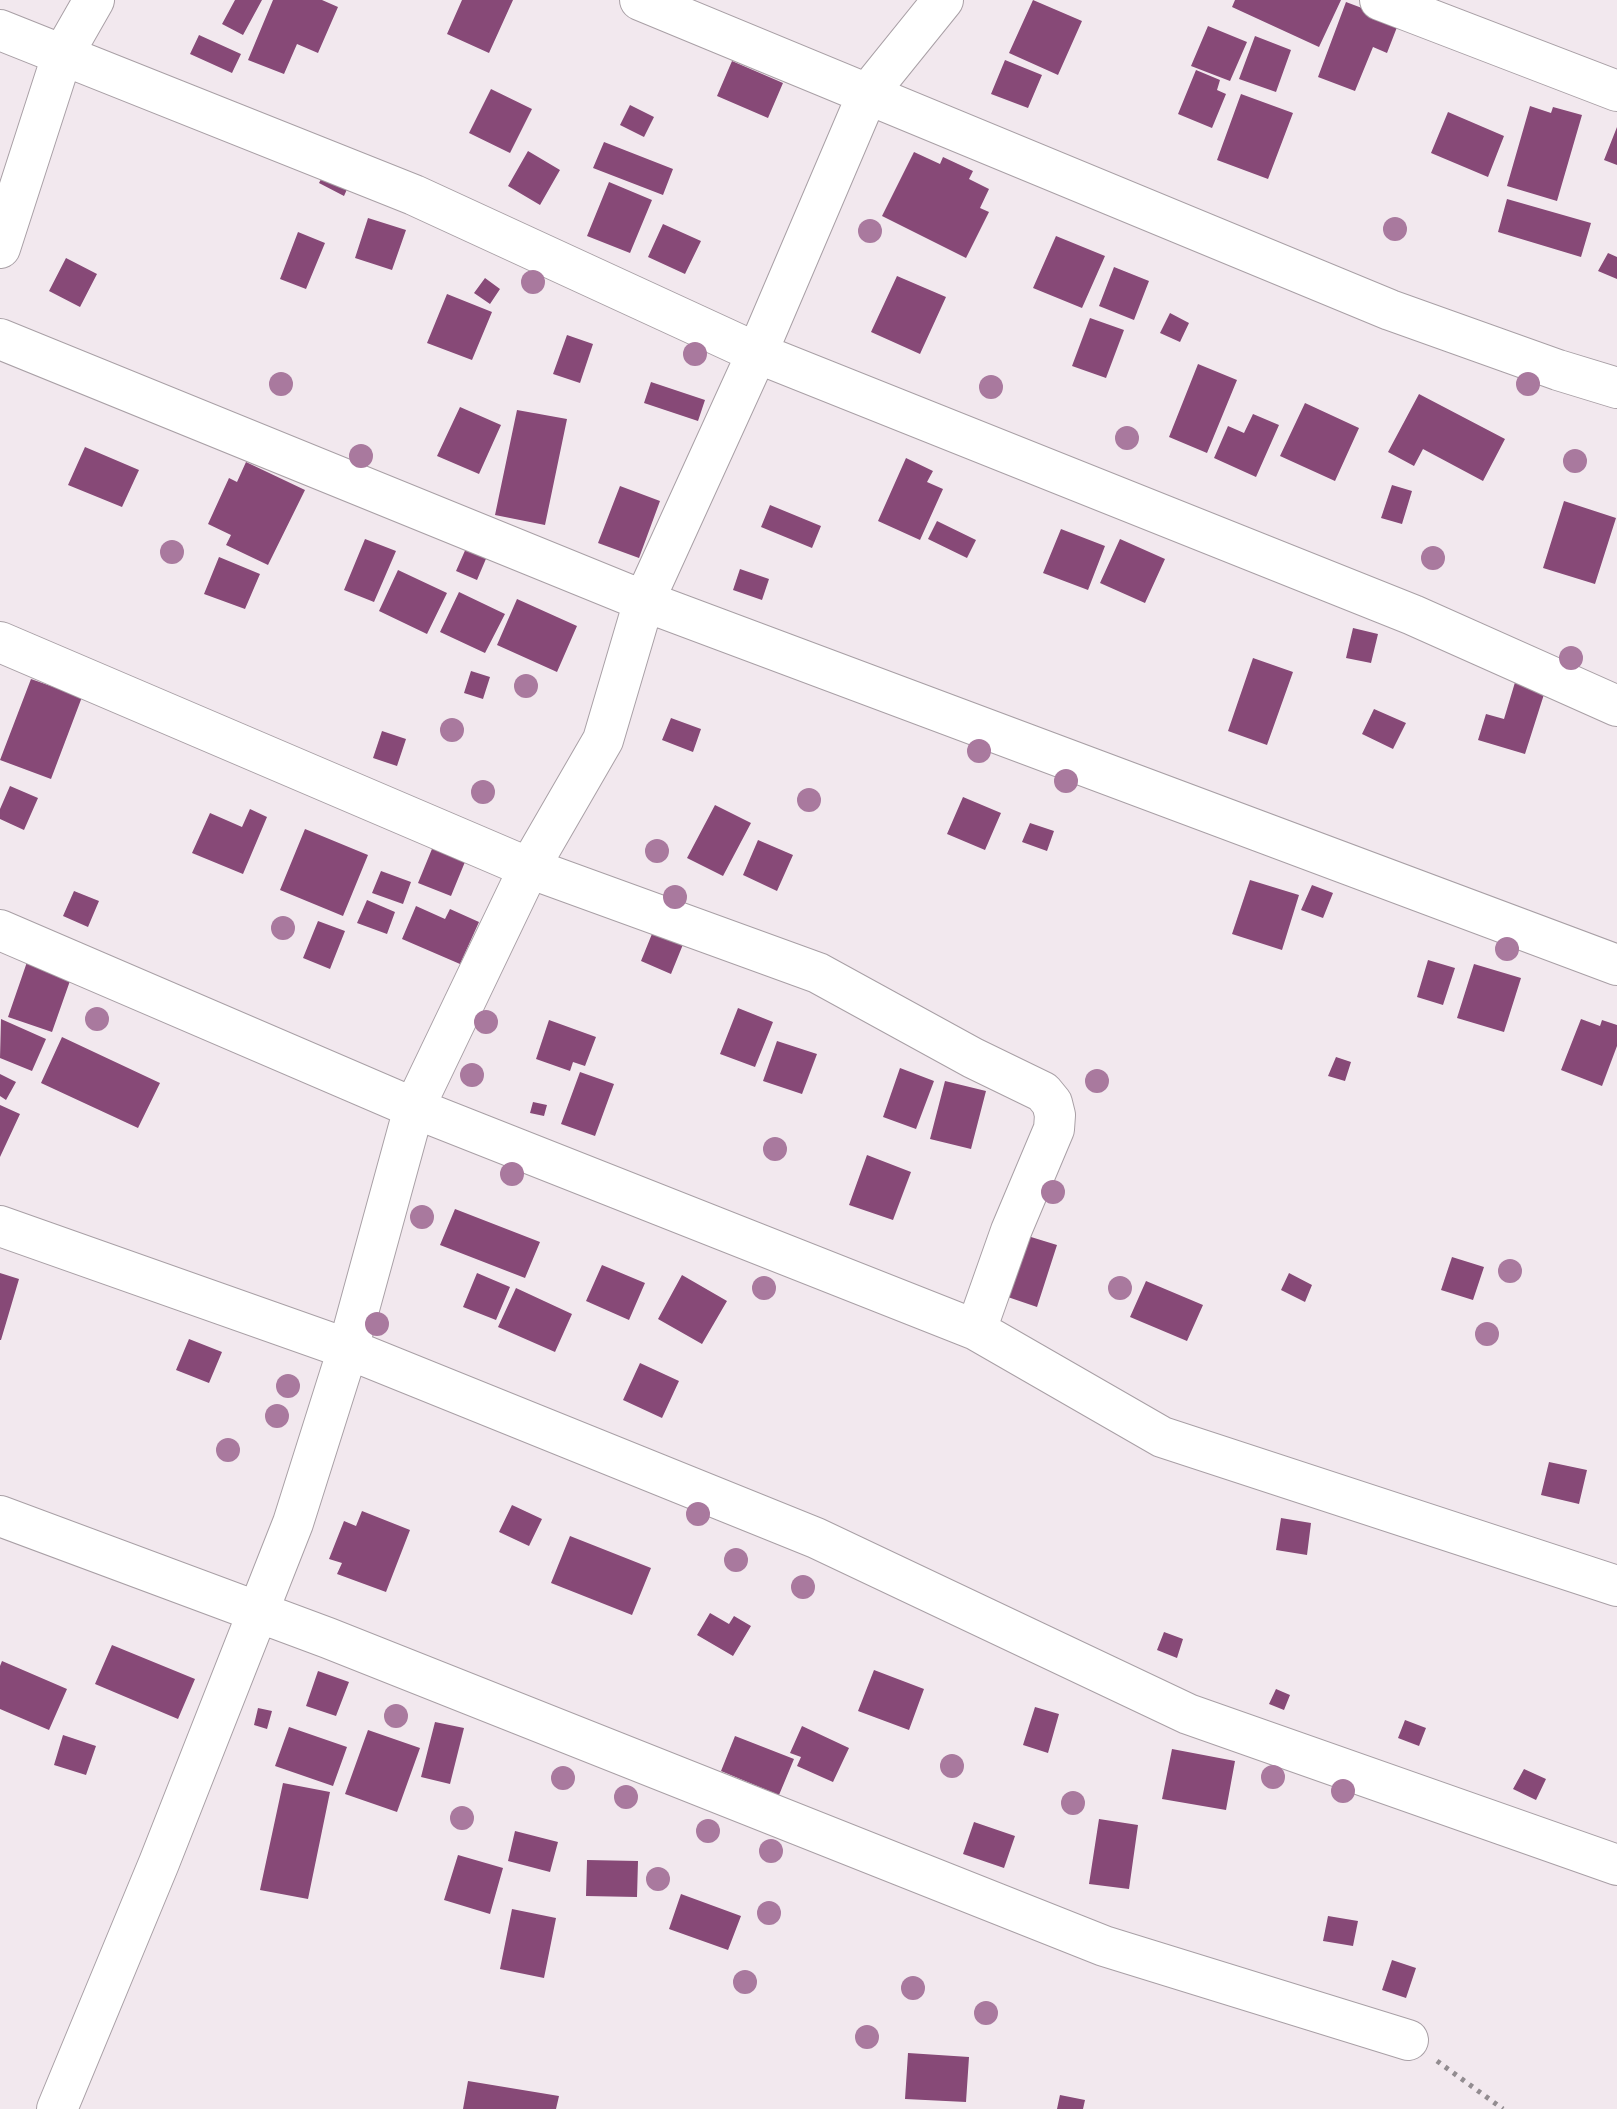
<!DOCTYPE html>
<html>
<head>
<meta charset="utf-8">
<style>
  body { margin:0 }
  canvas { display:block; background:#f2e8ee }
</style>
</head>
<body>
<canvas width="1617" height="2109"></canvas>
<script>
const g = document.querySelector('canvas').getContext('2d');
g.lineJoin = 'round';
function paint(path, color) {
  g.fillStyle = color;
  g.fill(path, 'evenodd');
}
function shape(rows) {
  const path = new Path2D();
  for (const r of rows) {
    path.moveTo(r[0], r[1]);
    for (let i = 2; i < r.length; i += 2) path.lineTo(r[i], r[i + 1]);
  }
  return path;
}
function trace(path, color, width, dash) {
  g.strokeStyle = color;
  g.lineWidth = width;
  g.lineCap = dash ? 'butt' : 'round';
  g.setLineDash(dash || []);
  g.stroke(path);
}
const building = shape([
  [235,0,262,0,243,35,222,24],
  [273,0,322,0,338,7,318,53,297,44,284,74,248,60],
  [462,0,513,0,489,53,447,34],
  [1033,0,1082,21,1058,75,1009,53],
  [1235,0,1341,0,1319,47,1232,7],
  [1346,2,1399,22,1387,53,1373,47,1355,91,1318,77],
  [1208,26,1247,42,1230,81,1191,66],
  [199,35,241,54,232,73,190,54],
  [1255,36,1291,50,1276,92,1239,79],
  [1005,60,1042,75,1028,108,991,94],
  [732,61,783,83,768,118,717,96],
  [1196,70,1220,80,1217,90,1226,94,1212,128,1178,114],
  [491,89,532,109,510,153,469,133],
  [1241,94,1293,113,1268,179,1217,160],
  [630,105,654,117,644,137,620,125],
  [1530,106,1551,113,1553,107,1582,115,1557,201,1507,186],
  [1448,112,1504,136,1488,177,1431,153],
  [1617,127,1617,165,1604,160],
  [604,142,673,169,663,195,593,168],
  [528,151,560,170,540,205,508,186],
  [914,152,940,164,943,157,973,171,969,179,989,189,980,208,989,212,966,258,882,216],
  [328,166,352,178,344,196,319,183],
  [609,182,652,200,630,253,587,236],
  [1507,199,1591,223,1581,257,1498,232],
  [368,218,406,230,392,270,355,258],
  [663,224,701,241,685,274,648,257],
  [298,232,325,243,306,289,280,279],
  [1056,236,1105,256,1082,308,1033,288],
  [1608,253,1617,257,1617,279,1598,271],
  [66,258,97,274,80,307,49,291],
  [1114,267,1149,281,1134,320,1099,306],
  [897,276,946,297,920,354,871,332],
  [485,278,500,289,490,304,474,293],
  [447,294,492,312,472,360,427,343],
  [1170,313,1189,323,1180,342,1160,333],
  [1090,318,1124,330,1106,378,1072,366],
  [567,335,593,344,580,383,553,374],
  [1198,364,1237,380,1207,453,1169,437],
  [651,382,705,400,698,421,644,403],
  [1419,394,1505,439,1483,481,1423,449,1414,466,1388,452],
  [1305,403,1359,428,1335,481,1280,456],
  [460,407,501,425,479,474,437,456],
  [517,410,567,419,545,525,495,515],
  [1253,414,1279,425,1256,477,1214,458,1228,426,1244,433],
  [85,447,139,470,122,507,68,485],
  [906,458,933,471,927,482,943,489,920,540,878,521],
  [246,462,305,490,268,565,226,545,231,535,208,524,229,478,237,482],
  [1392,485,1412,491,1402,524,1381,518],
  [620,486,660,501,639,558,598,543],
  [1564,501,1616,518,1595,584,1543,568],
  [770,505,821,526,812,548,761,527],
  [937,521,976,540,967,558,928,539],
  [1061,529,1105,546,1088,590,1043,573],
  [365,539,396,551,374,602,344,590],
  [1120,539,1165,559,1145,603,1100,583],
  [467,546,488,554,477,580,456,571],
  [219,557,260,574,245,609,204,594],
  [740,569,769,579,762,600,733,590],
  [398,570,447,593,427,634,379,611],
  [459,592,505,614,485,653,440,632],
  [517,599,577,626,557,672,497,645],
  [1353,628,1378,634,1371,663,1346,658],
  [1253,658,1293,672,1267,745,1228,731],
  [471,671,490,677,483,699,464,693],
  [31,679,82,697,51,779,0,760],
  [1516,679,1546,688,1525,754,1478,740,1486,714,1504,719],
  [1374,709,1406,723,1393,749,1362,734],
  [671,718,701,729,693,752,662,740],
  [382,731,406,739,397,766,373,758],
  [10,786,38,798,24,830,0,819,0,809],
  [963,797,1001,813,985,850,947,834],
  [715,805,751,823,723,876,687,858],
  [250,809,267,817,243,874,192,853,210,813,242,827],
  [1030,823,1054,831,1047,851,1022,842],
  [305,829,368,855,343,916,280,890],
  [758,840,793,855,777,891,743,875],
  [434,844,467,857,451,896,418,883],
  [381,871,411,882,403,904,372,893],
  [1250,880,1299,895,1282,950,1232,934],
  [1312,885,1333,893,1323,918,1301,910],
  [74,891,99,901,88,927,63,916],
  [367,900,395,912,387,934,357,923],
  [416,906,445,919,450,909,479,922,460,964,402,939],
  [318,921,345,931,330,969,303,958],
  [656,924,686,937,671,974,641,961],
  [1428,960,1455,968,1443,1005,1417,997],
  [27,962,71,978,52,1032,8,1017],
  [1474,964,1521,978,1504,1032,1457,1018],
  [738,1008,773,1022,755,1067,720,1054],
  [1,1019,46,1039,32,1071,0,1058],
  [1581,1019,1600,1026,1602,1020,1617,1025,1617,1046,1602,1086,1561,1070],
  [549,1020,596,1037,585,1066,573,1062,570,1071,536,1059],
  [62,1037,160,1083,138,1128,41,1083],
  [777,1041,817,1054,802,1094,763,1081],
  [1336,1057,1351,1062,1345,1081,1328,1076],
  [900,1068,934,1081,916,1129,883,1117],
  [580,1072,614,1084,595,1136,561,1124],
  [0,1074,16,1082,6,1100,0,1096],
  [945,1081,986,1091,971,1149,930,1139],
  [533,1102,547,1105,544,1116,530,1113],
  [0,1105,20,1114,0,1157],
  [867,1155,911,1172,893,1220,849,1205],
  [455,1209,540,1242,525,1278,440,1245],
  [1018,1233,1057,1245,1037,1307,999,1294],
  [1452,1257,1484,1267,1473,1300,1441,1290],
  [602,1265,645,1283,629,1320,586,1301],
  [0,1273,19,1279,1,1340,0,1340],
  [477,1273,510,1287,496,1320,463,1307],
  [1289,1273,1312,1285,1305,1302,1281,1290],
  [682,1275,727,1301,702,1344,658,1319],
  [1146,1281,1203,1305,1187,1341,1130,1317],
  [516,1288,572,1314,555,1352,498,1327],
  [189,1339,222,1352,209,1383,176,1370],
  [640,1363,679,1381,662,1418,623,1400],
  [1549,1462,1587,1470,1579,1504,1541,1495],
  [512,1505,542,1519,529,1546,499,1532],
  [362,1511,410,1530,386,1592,337,1574,342,1563,329,1559,344,1521,356,1526],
  [1281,1518,1311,1523,1307,1555,1276,1550],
  [570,1536,651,1568,632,1615,551,1583],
  [710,1613,729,1624,734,1616,751,1626,733,1656,697,1635],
  [1164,1632,1183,1639,1177,1658,1157,1650],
  [112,1645,195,1679,178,1719,95,1684],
  [2,1661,67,1689,49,1730,0,1709,0,1666],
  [874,1670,924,1689,909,1730,858,1711],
  [318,1671,349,1682,336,1716,306,1706],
  [1276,1689,1290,1695,1284,1710,1269,1704],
  [1035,1707,1059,1714,1048,1753,1023,1745],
  [258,1708,272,1711,267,1729,254,1725],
  [1405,1720,1426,1728,1419,1746,1398,1738],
  [435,1722,464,1728,450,1784,421,1777],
  [802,1726,849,1748,833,1782,797,1766,801,1757,790,1753],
  [289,1727,347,1747,333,1786,275,1766],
  [368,1730,420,1748,397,1812,345,1794],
  [63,1735,96,1746,86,1775,54,1765],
  [735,1736,794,1759,779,1795,721,1771],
  [1172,1749,1235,1761,1226,1810,1162,1799],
  [1524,1769,1546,1779,1536,1800,1513,1789],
  [283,1783,330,1792,308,1899,260,1890],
  [1099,1819,1138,1825,1129,1889,1089,1884],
  [974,1822,1015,1836,1004,1868,963,1854],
  [515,1831,558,1842,550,1872,508,1861],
  [458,1855,503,1868,490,1914,444,1900],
  [587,1860,638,1861,637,1897,586,1896],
  [681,1894,741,1916,728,1950,669,1929],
  [512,1909,556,1918,544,1978,500,1969],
  [1328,1916,1358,1921,1353,1946,1323,1941],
  [1392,1960,1416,1968,1406,1998,1382,1990],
  [908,2053,969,2057,966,2102,905,2099],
  [468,2081,559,2096,556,2109,463,2109],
  [1060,2095,1085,2100,1083,2109,1057,2109]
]);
const path = shape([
  [1437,2061,1503,2109]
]);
const minor = shape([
  [640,0,1390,310,1558,370,1617,388],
  [1380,0,1617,91],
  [0,30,414,195,757,353,1413,615,1617,706],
  [0,248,62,56,94,0],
  [0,339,644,601,1617,965],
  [0,642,529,868,818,973,973,1058,1043,1092,1052,1103,1055,1115,1054,1129,1011,1231,976,1330],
  [0,930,414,1108,976,1330,1162,1437,1617,1586],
  [0,1226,348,1349,816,1538,1188,1714,1617,1865],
  [0,1516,328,1638,1104,1946,1408,2040],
  [57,2109,159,1863,293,1523,348,1349,414,1108,529,868,603,740,644,601,757,353,868,93,943,0]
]);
const trees = [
  [1395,229],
  [870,231],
  [533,282],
  [695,354],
  [281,384],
  [1528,384],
  [991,387],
  [1127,438],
  [361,456],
  [1575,461],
  [172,552],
  [1433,558],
  [1571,658],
  [526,686],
  [452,730],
  [979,751],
  [1066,781],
  [483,792],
  [809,800],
  [657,851],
  [675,897],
  [283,928],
  [1507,949],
  [97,1019],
  [486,1022],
  [472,1075],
  [1097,1081],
  [775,1149],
  [512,1174],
  [1053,1192],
  [422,1217],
  [1510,1271],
  [764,1288],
  [1120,1288],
  [377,1324],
  [1487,1334],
  [288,1386],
  [277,1416],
  [228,1450],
  [698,1514],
  [736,1560],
  [803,1587],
  [396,1716],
  [952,1766],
  [1273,1777],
  [563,1778],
  [1343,1791],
  [626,1797],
  [1073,1803],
  [462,1818],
  [708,1831],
  [771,1851],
  [658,1879],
  [769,1913],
  [745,1982],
  [913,1988],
  [986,2013],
  [867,2037]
];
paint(building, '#874977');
trace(minor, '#a9a0a6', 42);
trace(path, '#928c90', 5, [4, 6]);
trace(minor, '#fff', 40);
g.fillStyle = '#a9799e';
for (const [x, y] of trees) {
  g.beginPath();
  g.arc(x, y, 12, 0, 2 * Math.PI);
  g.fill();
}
</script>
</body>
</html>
